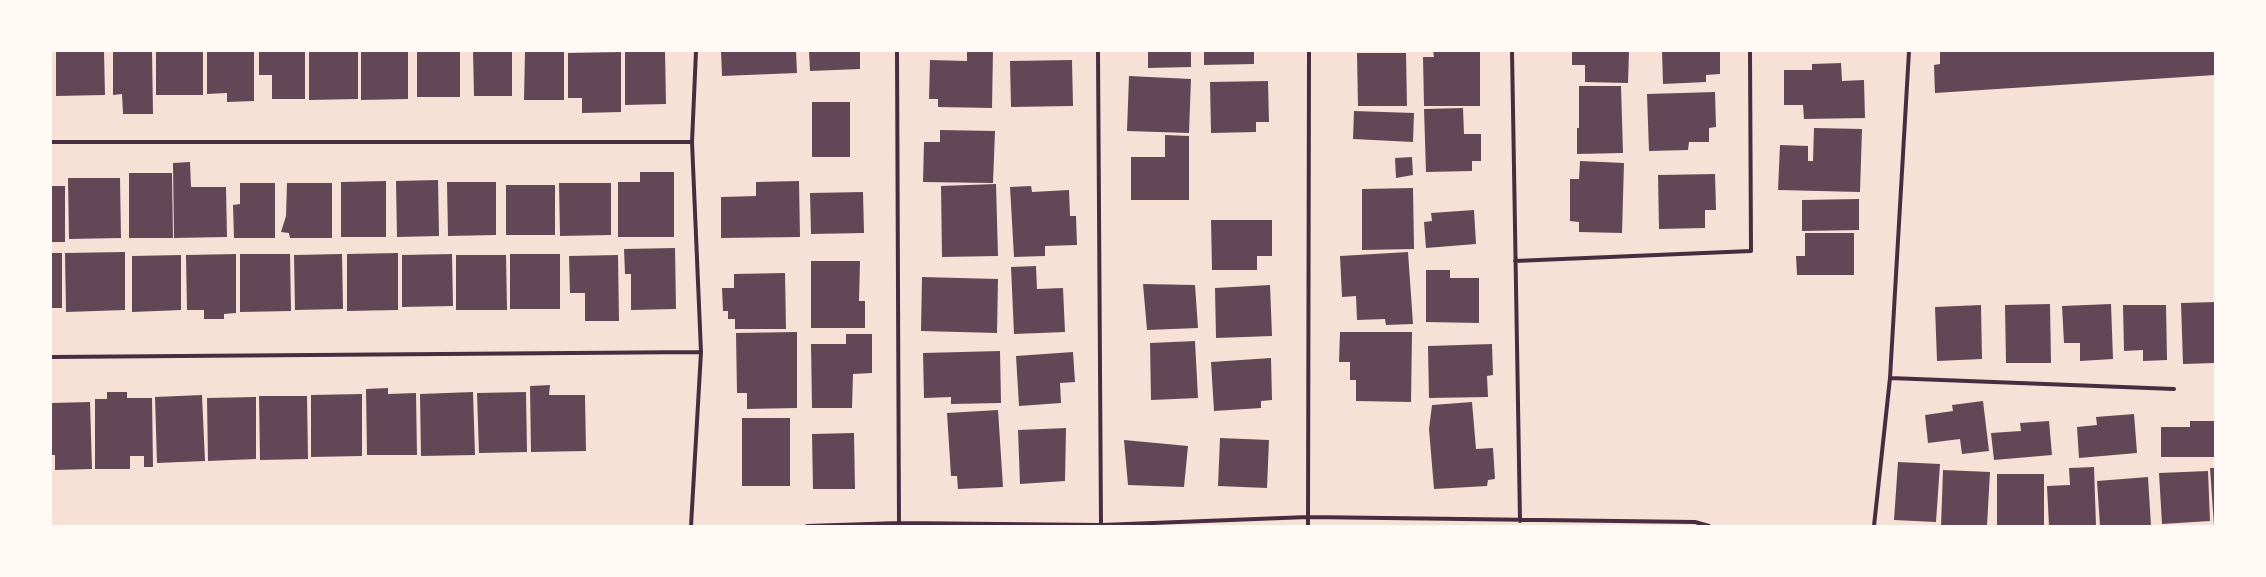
<!DOCTYPE html>
<html>
<head>
<meta charset="utf-8">
<style>
  body { margin:0 }
  #map { position:relative; width:2266px; height:577px; overflow:hidden; background:#f7e1d7; font-family:"Exo 2",sans-serif }
  canvas { display:block }
  .frame { position:absolute; inset:0; border:52px solid #fffaf5; pointer-events:none }
</style>
</head>
<body>
<div id="map">
<canvas width="2266" height="577"></canvas>
<div class="frame"></div>
</div>
<script>
const g = document.querySelector('canvas').getContext('2d');
g.lineJoin = 'round';
function paint(path, color) {
  g.fillStyle = color;
  g.fill(path, 'evenodd');
}
function shape(rows) {
  const path = new Path2D();
  for (const r of rows) {
    path.moveTo(r[0], r[1]);
    for (let i = 2; i < r.length; i += 2) path.lineTo(r[i], r[i + 1]);
  }
  return path;
}
function trace(path, color, width, dash) {
  g.strokeStyle = color;
  g.lineWidth = width;
  g.lineCap = dash ? 'butt' : 'round';
  g.setLineDash(dash || []);
  g.stroke(path);
}
const building = shape([
  [56,51,104,51,105,95,56,96],
  [113,51,152,51,153,114,123,114,122,94,113,95],
  [156,51,203,51,203,95,156,95],
  [207,51,254,51,254,101,227,102,227,93,207,94],
  [259,51,305,51,305,99,272,99,272,75,259,75],
  [309,51,358,51,358,99,309,100],
  [361,51,408,51,408,99,361,100],
  [417,51,460,51,460,97,417,97],
  [473,51,512,51,512,96,474,96],
  [525,51,564,51,564,100,524,100],
  [665,51,666,104,625,105,625,52],
  [721,51,796,51,797,73,722,76],
  [809,51,860,51,860,69,810,71],
  [967,51,993,51,992,108,938,107,938,99,929,99,930,60,967,61],
  [1148,51,1191,51,1191,67,1148,68],
  [1204,51,1254,51,1254,64,1204,65],
  [1433,51,1480,51,1480,106,1424,106,1423,57,1434,57],
  [1572,51,1629,51,1628,83,1585,82,1585,65,1572,65],
  [1662,51,1720,51,1720,74,1706,75,1706,82,1663,84],
  [1940,51,2215,51,2215,75,1935,93,1934,65,1940,64],
  [621,52,621,112,582,113,582,98,568,98,568,53],
  [1357,53,1406,53,1407,106,1358,106],
  [1072,60,1073,106,1011,107,1010,61],
  [1841,63,1842,81,1864,80,1865,118,1804,119,1803,105,1784,105,1784,70,1812,70,1812,64],
  [1129,76,1191,79,1189,133,1127,131],
  [1268,81,1269,122,1256,122,1256,132,1211,133,1210,82],
  [1579,86,1621,86,1623,153,1577,154,1577,128,1579,128],
  [1715,92,1716,127,1709,128,1709,142,1689,142,1688,150,1649,151,1647,94],
  [812,102,850,102,850,157,812,157],
  [1463,108,1464,134,1481,134,1481,161,1472,161,1472,171,1426,172,1424,109],
  [1354,111,1414,113,1413,142,1353,139],
  [1814,128,1862,129,1860,192,1778,190,1780,145,1808,146,1808,161,1813,161],
  [940,130,995,131,993,183,923,182,924,142,940,142],
  [1165,135,1189,136,1189,200,1131,200,1131,157,1165,157],
  [1412,157,1413,175,1396,178,1395,158],
  [1580,161,1624,163,1622,233,1579,232,1579,222,1570,221,1570,179,1579,179],
  [190,162,191,187,226,187,227,237,174,238,173,163],
  [640,172,674,172,674,237,618,237,618,182,640,182],
  [129,173,172,173,173,238,129,238],
  [1715,174,1716,210,1705,210,1705,228,1659,229,1658,175],
  [68,178,120,178,121,238,69,239],
  [438,180,439,236,397,237,396,181],
  [386,181,386,237,341,237,341,182],
  [799,181,800,237,721,238,721,197,756,196,756,182],
  [447,182,496,182,496,235,448,236],
  [240,183,275,183,275,238,234,238,233,205,240,204],
  [287,183,332,183,332,238,290,238,289,233,281,232,286,216],
  [559,183,611,183,611,235,560,236],
  [996,184,998,256,942,257,941,186],
  [506,185,555,185,555,235,506,235],
  [51,186,65,186,65,242,51,242],
  [1031,186,1032,192,1069,190,1070,216,1076,216,1077,245,1045,246,1045,256,1014,257,1010,187],
  [1413,188,1414,249,1362,250,1362,189],
  [863,192,864,233,811,234,810,193],
  [1859,199,1859,230,1802,231,1802,200],
  [1474,210,1476,244,1426,248,1424,222,1432,221,1431,213],
  [1211,220,1272,220,1272,256,1257,256,1257,270,1212,270],
  [1805,233,1854,233,1854,275,1797,275,1796,256,1805,256],
  [675,248,676,309,631,310,631,274,625,274,624,249],
  [125,252,125,310,66,312,65,253],
  [1408,252,1413,324,1386,325,1385,319,1357,320,1356,296,1342,297,1340,256],
  [51,253,62,253,62,308,51,308],
  [398,253,398,310,347,311,347,254],
  [236,254,236,313,224,314,224,319,204,319,204,310,187,310,186,255],
  [240,254,290,254,291,311,240,312],
  [342,254,343,309,295,310,294,255],
  [452,254,453,306,402,307,402,255],
  [510,254,560,254,560,309,510,309],
  [181,255,181,310,132,312,132,256],
  [456,255,506,255,507,310,456,310],
  [618,255,619,321,585,321,585,293,570,293,569,256],
  [811,261,860,261,859,301,865,301,865,328,811,328],
  [1036,266,1037,289,1063,288,1065,332,1014,334,1011,267],
  [1426,270,1450,270,1450,278,1479,278,1479,323,1426,322],
  [785,273,786,329,735,329,735,319,728,319,728,311,723,311,722,288,734,288,734,274],
  [922,277,998,279,997,333,921,331],
  [1143,284,1195,285,1198,328,1147,330],
  [1270,285,1272,336,1216,338,1215,288],
  [2215,302,2215,363,2183,364,2181,303],
  [2050,304,2051,363,2006,363,2005,305],
  [2111,304,2113,359,2080,361,2080,343,2064,343,2062,306],
  [1981,305,1982,359,1937,361,1935,307],
  [2123,305,2166,305,2167,360,2143,361,2143,350,2124,351],
  [797,332,797,408,747,409,747,393,737,393,736,333],
  [1340,332,1412,332,1411,402,1356,401,1356,380,1350,380,1350,362,1339,362],
  [846,334,872,334,872,373,853,374,852,408,812,408,811,344,846,344],
  [1195,341,1198,398,1151,400,1150,343],
  [1492,344,1493,375,1487,376,1488,397,1429,398,1428,346],
  [1000,351,1001,403,951,404,951,397,924,398,923,353],
  [1073,352,1075,382,1060,383,1061,403,1019,406,1016,356],
  [1271,358,1272,400,1261,401,1261,408,1214,411,1211,362],
  [550,385,549,395,585,395,586,451,531,452,530,386],
  [388,388,388,394,416,393,417,455,367,455,366,389],
  [107,392,127,392,127,398,152,398,153,467,144,467,144,456,130,456,130,469,95,469,95,399,107,399],
  [473,392,475,455,421,456,420,394],
  [526,392,527,452,479,453,477,393],
  [362,394,362,456,311,457,311,395],
  [202,395,205,461,157,463,155,397],
  [259,396,307,396,308,459,260,460],
  [256,397,256,459,208,461,207,398],
  [1983,401,1989,451,1962,454,1960,439,1928,443,1925,415,1953,411,1952,405],
  [90,402,92,469,55,470,55,455,51,455,51,403],
  [1472,402,1476,449,1493,448,1495,479,1488,480,1487,486,1434,489,1429,429,1432,405],
  [998,410,1003,487,958,489,957,476,951,476,947,413],
  [2134,414,2137,453,2079,458,2077,427,2097,425,2096,417],
  [742,418,790,418,790,486,742,486],
  [2049,421,2052,455,1994,460,1991,433,2021,431,2020,423],
  [2190,421,2215,421,2215,457,2161,457,2161,427,2190,427],
  [1066,428,1065,481,1020,484,1018,430],
  [854,433,855,489,813,489,812,434],
  [1220,438,1269,440,1267,488,1218,486],
  [1124,440,1188,446,1184,487,1128,485],
  [1898,462,1940,464,1936,522,1894,520],
  [2094,467,2096,526,2049,526,2047,486,2070,485,2069,468],
  [2210,468,2215,468,2215,526,2214,526],
  [1943,470,1990,472,1987,526,1941,526],
  [2208,471,2210,521,2162,524,2159,473],
  [1997,474,2044,474,2044,526,1997,526],
  [2148,477,2151,526,2100,526,2097,481]
]);
const minor = shape([
  [897,51,899,526],
  [1098,51,1101,526],
  [1512,51,1520,521],
  [51,142,692,142],
  [1515,261,1751,251,1750,51],
  [51,357,701,352],
  [1890,378,2174,389],
  [691,526,701,352,692,142,696,51],
  [807,526,899,523,1101,525,1308,517,1695,522,1709,526],
  [1308,526,1309,51],
  [1874,526,1890,378,1909,51]
]);
paint(building, '#644757');
trace(minor, '#4a2c40', 4);
</script>
</body>
</html>
